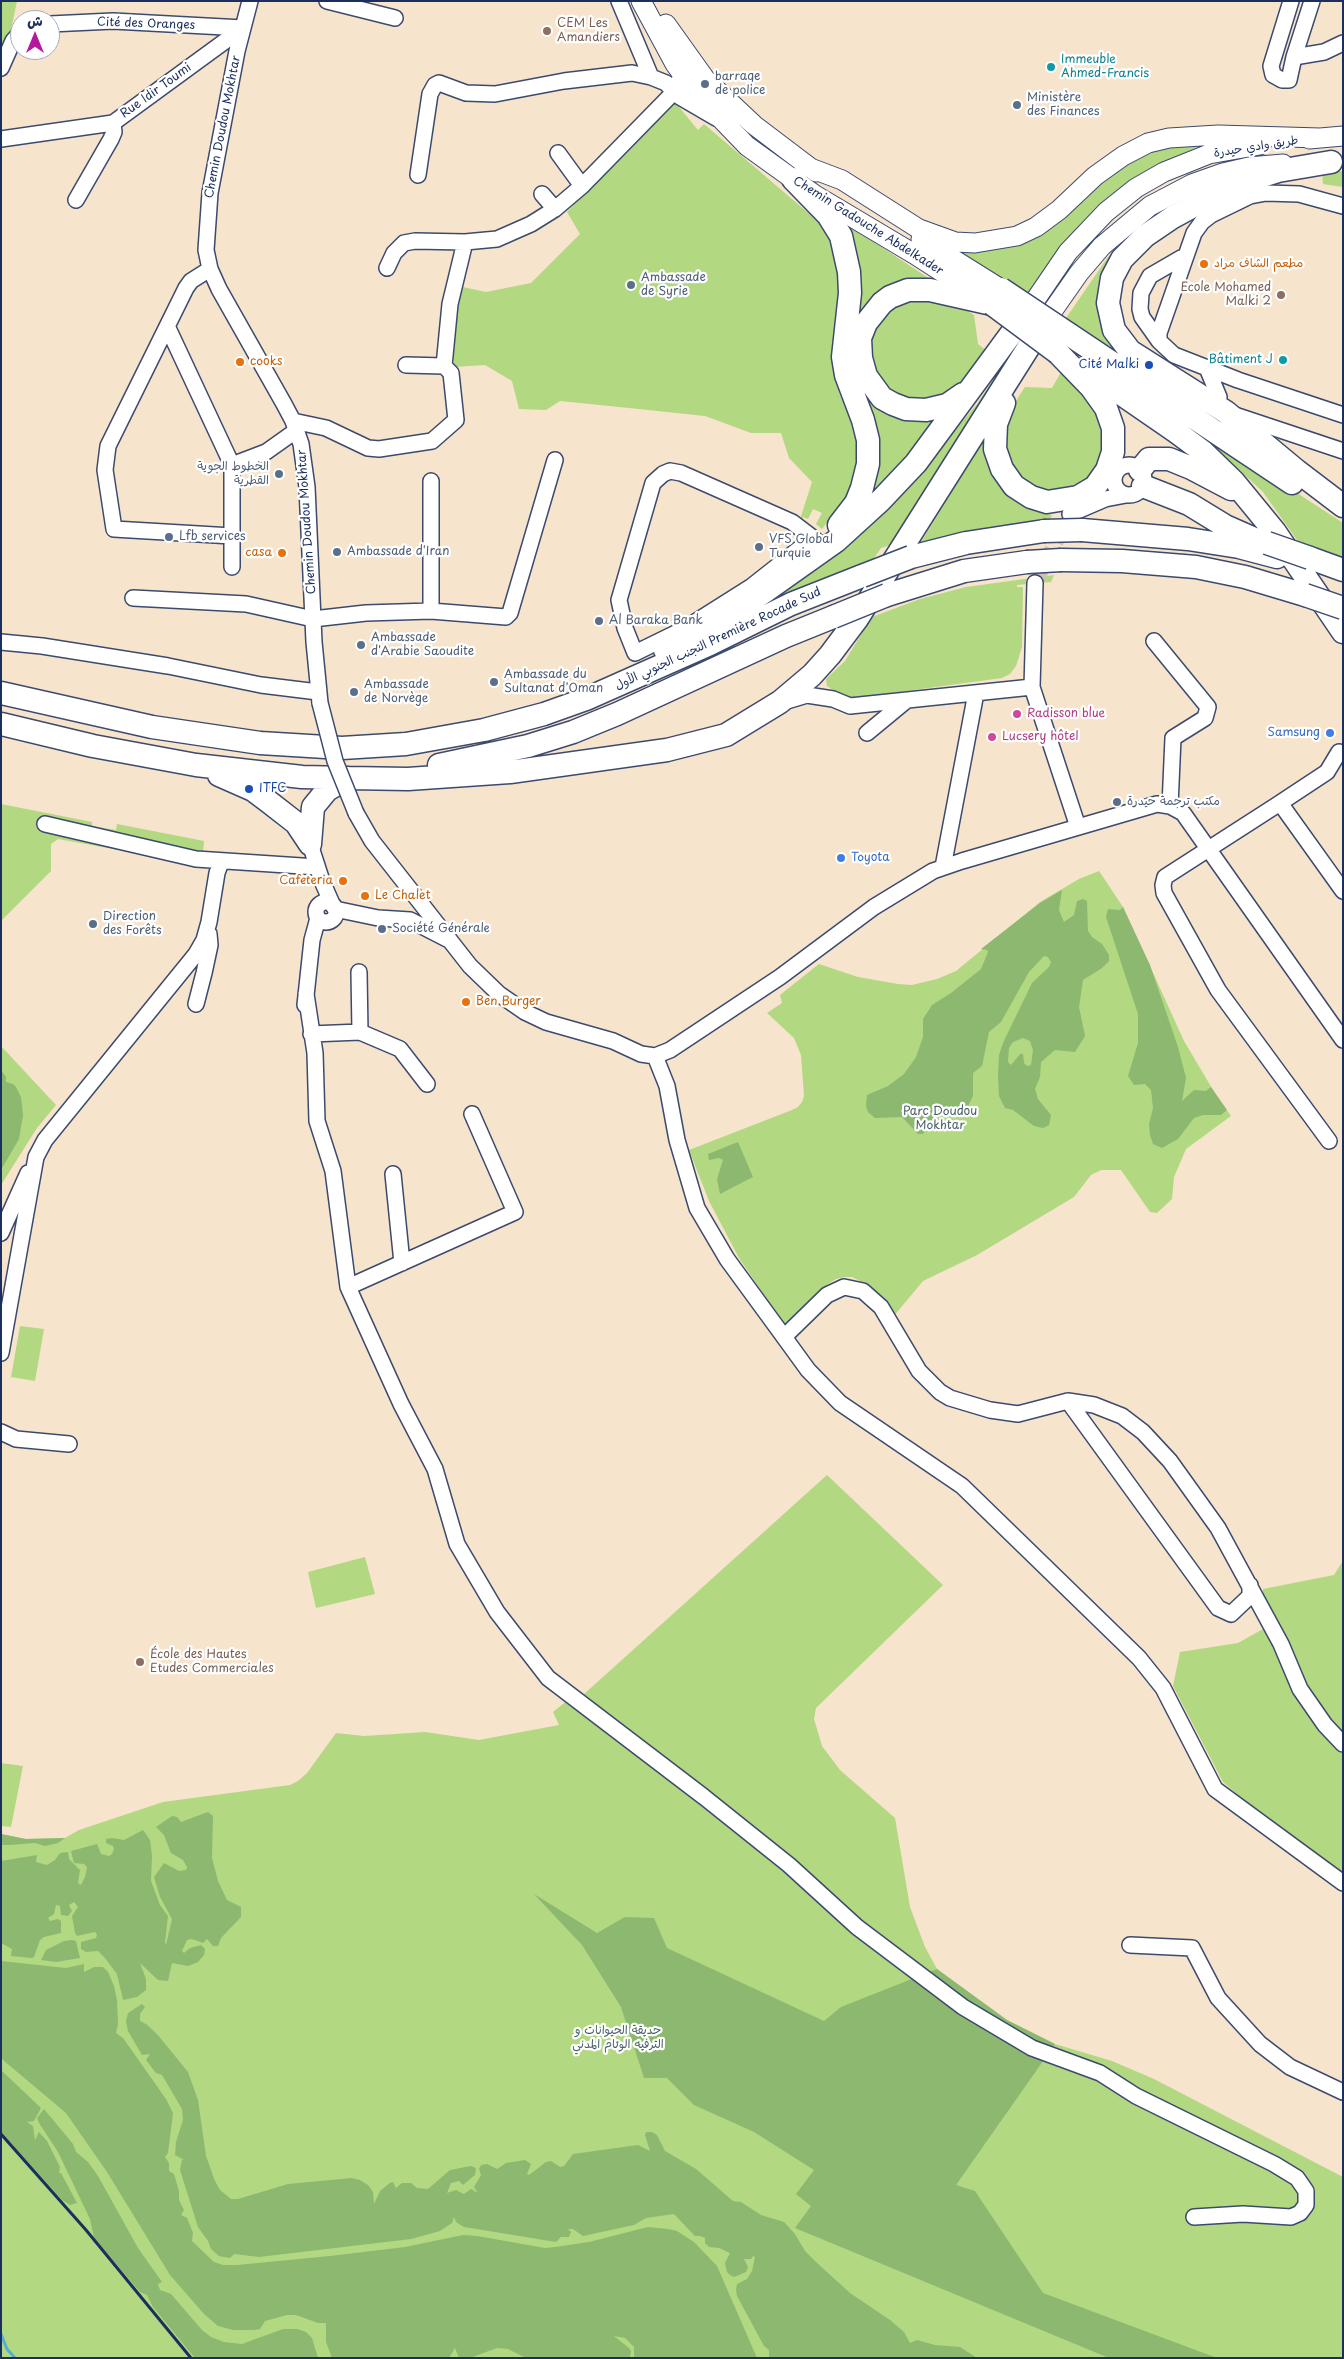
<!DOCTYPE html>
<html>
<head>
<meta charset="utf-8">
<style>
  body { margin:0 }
  #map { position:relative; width:1344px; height:2359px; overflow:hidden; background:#f6e4cc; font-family:"Playpen Sans","Playpen Sans Arabic",sans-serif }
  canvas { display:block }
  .frame { position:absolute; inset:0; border:2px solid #1b2f5e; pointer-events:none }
  .north { position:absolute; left:10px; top:10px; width:50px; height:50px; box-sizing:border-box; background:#fff; border:1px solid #a4acbf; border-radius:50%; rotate:0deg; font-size:14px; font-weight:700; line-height:20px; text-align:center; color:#1b2f5e }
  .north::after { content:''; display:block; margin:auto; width:18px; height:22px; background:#b5179e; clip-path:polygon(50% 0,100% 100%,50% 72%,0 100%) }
</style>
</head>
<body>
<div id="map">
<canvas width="1344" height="2359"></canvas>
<div class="frame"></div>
<div class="north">ش</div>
</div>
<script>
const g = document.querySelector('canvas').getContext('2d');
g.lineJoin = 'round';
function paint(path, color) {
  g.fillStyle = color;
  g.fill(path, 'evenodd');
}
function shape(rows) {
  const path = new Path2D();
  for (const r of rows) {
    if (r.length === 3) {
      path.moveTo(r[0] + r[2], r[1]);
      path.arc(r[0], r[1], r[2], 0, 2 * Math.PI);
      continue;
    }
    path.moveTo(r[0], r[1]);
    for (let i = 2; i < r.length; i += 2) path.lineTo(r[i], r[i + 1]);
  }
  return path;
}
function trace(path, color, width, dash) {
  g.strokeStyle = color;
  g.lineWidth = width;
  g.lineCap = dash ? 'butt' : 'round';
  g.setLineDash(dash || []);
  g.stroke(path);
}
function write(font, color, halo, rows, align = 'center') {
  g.font = font + ' "Playpen Sans","Playpen Sans Arabic",sans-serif';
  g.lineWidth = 4.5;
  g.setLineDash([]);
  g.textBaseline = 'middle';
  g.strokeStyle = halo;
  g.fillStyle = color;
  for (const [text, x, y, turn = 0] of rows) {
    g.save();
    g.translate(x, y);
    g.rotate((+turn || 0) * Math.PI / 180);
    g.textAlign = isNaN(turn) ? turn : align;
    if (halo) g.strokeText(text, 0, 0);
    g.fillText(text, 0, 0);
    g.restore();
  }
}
const green = shape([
  [1,1,17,1,10,35,1,62],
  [674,101,698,130,704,124,833,234,843,283,833,347,834,372,840,395,856,425,859,455,851,491,822,529,816,524,822,513,813,509,808,519,803,517,802,521,801,516,812,482,789,458,781,433,751,433,705,416,629,408,560,401,546,410,519,409,512,381,485,365,454,367,453,347,458,286,486,292,531,283,580,234,567,212],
  [1210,141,1152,168,1097,206,1072,233,1027,296,945,242,997,244,1149,149],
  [1343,171,1343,187,1323,184,1322,172],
  [839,219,942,287,871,305,868,391,950,409,914,452,863,504,858,392],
  [1132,234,1108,325,1263,451,1064,321,1108,257],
  [896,299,953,301,974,315,978,344,987,351,962,387,925,405,883,392,865,343],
  [1066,342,1343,523,1343,561,1302,547,1263,492,1229,460,1064,345],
  [1010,355,1016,360,897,543,881,548,872,561,813,584,723,627,936,453,977,404],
  [1061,372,1102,410,1103,453,1092,477,1067,488,1042,490,1030,485,1013,470,1004,445,1008,413,1025,387,1052,388],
  [990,429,1038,511,1052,515,1049,522,920,544],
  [1054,575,1051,582,1017,585,1017,587,1023,587,1022,647,1016,666,1010,674,1002,678,855,698,839,694,827,686,826,679,845,661,872,617,920,599,966,587],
  [1,804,92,822,92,826,116,830,117,824,204,841,202,865,58,839,51,844,51,871,1,921],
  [1099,871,1123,907,1184,1041,1216,1095,1231,1116,1186,1149,1174,1177,1172,1199,1157,1213,1150,1212,1121,1170,1101,1170,1091,1175,1074,1197,977,1255,923,1281,893,1317,866,1284,852,1277,845,1277,836,1279,828,1284,785,1326,739,1258,709,1201,689,1150,792,1110,798,1107,802,1102,804,1096,801,1055,794,1038,767,1013,782,1003,780,995,819,964,858,977,898,984,912,985,937,979,956,971,1040,902,1079,879],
  [1,1046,56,1105,37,1128,1,1185],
  [20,1326,44,1329,35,1381,11,1377],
  [827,1475,943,1585,816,1708,814,1719,822,1746,840,1770,895,1818,910,1907,925,1947,937,1969,1007,2020,1055,2044,1112,2061,1154,2079,1343,2177,1343,2358,1,2358,1,1834,26,1839,65,1838,79,1830,163,1802,290,1785,298,1781,307,1773,336,1733,364,1736,425,1732,479,1740,559,1725,553,1712,568,1700,583,1695],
  [365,1557,375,1594,316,1608,308,1572],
  [1343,1561,1343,1886,1223,1782,1173,1686,1180,1652,1238,1643,1263,1629,1263,1589,1334,1575],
  [1,1763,23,1766,11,1827,1,1826]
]);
const forest = shape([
  [1062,890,1059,910,1064,922,1074,915,1077,901,1083,899,1087,901,1088,931,1092,937,1102,944,1109,955,1109,961,1102,968,1083,980,1079,1007,1085,1036,1075,1052,1055,1050,1041,1062,1040,1077,1035,1089,1038,1099,1051,1115,1049,1125,1043,1128,1034,1126,1013,1110,1005,1108,999,1096,998,1076,999,1055,1003,1043,1032,983,1049,967,1051,962,1048,957,1044,956,1029,972,1001,1022,989,1032,982,1066,973,1073,973,1096,968,1106,950,1108,935,1119,923,1134,918,1134,902,1117,875,1118,868,1112,866,1106,867,1095,888,1086,904,1074,916,1057,923,1037,923,1019,932,1005,951,993,981,969,988,952,987,950,981,949,1040,903],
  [1023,1038,1030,1041,1033,1050,1031,1065,1027,1066,1024,1063,1023,1054,1020,1054,1011,1065,1008,1062,1009,1048,1013,1042],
  [1123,907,1150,965,1178,1047,1186,1078,1182,1101,1194,1090,1206,1091,1211,1087,1227,1110,1221,1115,1203,1115,1194,1118,1178,1139,1162,1148,1153,1144,1150,1135,1149,1124,1153,1108,1151,1090,1145,1084,1134,1085,1128,1076,1138,1043,1138,1014,1106,917,1108,909,1120,910],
  [1,1070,6,1077,6,1082,13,1084,16,1087,21,1097,23,1115,19,1139,1,1170],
  [738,1142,753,1177,720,1194,717,1179,723,1160,719,1158,709,1160,708,1154],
  [208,1812,213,1816,212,1858,218,1881,227,1900,241,1907,241,1917,221,1938,218,1946,213,1946,207,1939,203,1943,192,1939,187,1940,182,1951,184,1953,190,1948,201,1945,205,1949,204,1955,198,1962,188,1966,172,1963,168,1981,158,1980,140,1963,146,1979,146,1990,137,1997,123,2000,117,1974,105,1958,98,1951,86,1952,81,1949,81,1942,96,1938,97,1935,95,1932,77,1936,75,1933,72,1916,78,1907,74,1902,69,1905,72,1911,68,1916,61,1915,60,1906,56,1905,54,1914,48,1918,50,1921,58,1919,61,1921,61,1933,44,1937,40,1940,34,1957,32,1958,11,1956,12,1949,1,1943,1,1861,37,1855,36,1862,47,1865,55,1860,60,1853,68,1852,69,1859,80,1870,78,1883,81,1885,85,1877,87,1867,84,1864,74,1863,71,1851,97,1844,101,1854,109,1856,112,1854,114,1849,113,1846,106,1843,106,1839,112,1838,124,1840,143,1830,150,1840,152,1856,151,1881,160,1905,168,1916,165,1942,166,1945,172,1919,160,1897,154,1877,164,1863,179,1871,186,1870,187,1867,183,1860,171,1853,164,1835,156,1827,172,1816,177,1817,181,1822],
  [1,1834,26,1839,65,1838,58,1843,45,1846,35,1843,9,1845,1,1845],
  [534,1894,597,1933,625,1917,654,1918,667,1948,824,2021,841,2007,937,1969,1007,2020,1055,2044,956,2185,975,2191,1043,2293,1217,2358,1109,2358,795,2228,811,2206,796,2194,814,2170,754,2132,694,2105,667,2078,644,2078,621,2007,582,1945],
  [72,1940,76,1941,80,1958,56,1962,41,1960,46,1950,64,1941],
  [1,1961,66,1968,84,1964,84,1972,94,1967,103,1967,108,1972,114,1986,117,2000,118,2024,116,2033,123,2038,166,2099,173,2113,168,2153,165,2157,169,2163,169,2171,174,2174,179,2191,179,2200,184,2210,181,2215,187,2218,193,2233,192,2241,214,2262,223,2265,237,2265,330,2256,405,2247,463,2235,477,2236,545,2248,555,2247,589,2242,648,2227,668,2229,677,2231,694,2242,717,2266,757,2358,634,2358,634,2347,625,2338,614,2336,629,2348,631,2351,630,2358,526,2358,508,2349,497,2348,470,2358,459,2358,455,2348,449,2358,332,2358,326,2342,326,2323,318,2323,296,2315,287,2315,265,2321,260,2329,254,2330,233,2330,218,2326,204,2314,170,2275,107,2172,66,2113,3,2060,1,2056],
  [142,2004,145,2007,140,2014,140,2021,146,2024,157,2034,188,2072,198,2100,206,2156,215,2181,220,2190,231,2199,238,2199,288,2184,352,2178,360,2180,368,2185,373,2192,374,2204,380,2191,390,2183,393,2182,396,2188,402,2183,411,2183,417,2188,428,2189,450,2170,471,2166,476,2168,475,2175,463,2185,459,2181,451,2183,447,2193,456,2190,464,2194,471,2189,478,2193,474,2187,481,2175,479,2169,481,2165,487,2164,497,2169,506,2163,525,2160,531,2164,527,2174,529,2175,546,2162,551,2161,560,2167,564,2166,573,2154,638,2145,650,2151,645,2135,646,2132,652,2132,657,2135,665,2151,696,2169,733,2201,741,2202,761,2215,784,2222,795,2234,805,2251,816,2262,850,2293,890,2320,904,2332,910,2343,917,2340,935,2345,960,2347,977,2358,769,2358,769,2350,764,2346,737,2296,736,2290,737,2284,747,2279,752,2271,755,2257,753,2256,751,2259,744,2259,748,2267,746,2272,734,2277,730,2275,727,2272,725,2263,730,2253,719,2248,709,2247,705,2243,705,2238,700,2236,695,2236,674,2214,646,2218,634,2225,583,2236,573,2229,568,2229,571,2232,569,2237,561,2237,556,2242,464,2227,456,2222,454,2217,452,2223,440,2231,411,2239,259,2257,234,2254,230,2258,219,2256,211,2249,208,2241,198,2227,180,2170,182,2160,184,2160,175,2155,176,2142,183,2120,182,2109,162,2075,156,2073,146,2060,150,2054,142,2055,128,2031,126,2021,128,2013],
  [1,2070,41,2108,34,2121,27,2122,33,2126,35,2140,39,2132,47,2141,60,2167,59,2173,61,2173,77,2203,70,2205,62,2200,1,2132],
  [44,2109,73,2144,76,2152,88,2162,98,2176,138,2248,162,2282,158,2284,160,2290,171,2294,202,2330,211,2337,224,2342,242,2344,283,2329,297,2329,306,2332,312,2338,318,2358,194,2357,153,2307,147,2295,140,2292,94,2238,90,2219,58,2152,39,2123,37,2118]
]);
const stream = shape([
  [1,2334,7,2349,15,2358]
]);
const minorTunnel = shape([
  [1035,583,1065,524]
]);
const minor = shape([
  [250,1,237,51,210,193,206,250,210,269,219,289,284,404,293,421,301,444,307,487,314,642,320,703],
  [327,1,395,18],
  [619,1,651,77],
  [1291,1,1271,66,1273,75,1282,80,1289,80,1294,57],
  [1312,1,1294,57,1324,52,1343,43],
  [50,24,113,21,243,28],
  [1,68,13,41,20,33],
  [677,83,674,92,680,97,716,118],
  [1,139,113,123,243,28],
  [558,153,582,186],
  [542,194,555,209],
  [76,200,111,139,114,132,113,123],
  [1343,206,1299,194,1266,193,1250,196,1211,215,1202,222,1194,233,1159,333,1159,341,1174,355,1238,380,1343,415],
  [387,268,394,253,404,243,415,241,465,242,497,239,531,224,555,209,582,186,674,92,666,83,651,77,632,73,564,81,495,94,466,93,439,83,435,85,430,94,418,175],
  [210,269,191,281,186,288,108,446,105,470,114,529,232,536],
  [168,328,232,465,232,567],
  [1159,341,1142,317,1140,309,1141,293,1150,276,1181,258],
  [444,366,450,304,465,242],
  [1207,368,1219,397,1215,405],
  [1235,415,1343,451],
  [293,421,326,428,368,448,379,449,432,441,456,420,451,373,444,366,406,365],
  [232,465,266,452,297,430],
  [1129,480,15],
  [431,481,431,611],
  [1070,514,1105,499,1126,495],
  [813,538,752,586,684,629,635,653,625,628,619,600,653,483,663,474,670,471,681,473,792,522,813,538,821,545],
  [1035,583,1032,687,1078,827],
  [133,598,246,604,313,619,366,613,431,611,506,617,510,613,555,460],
  [1154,641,1208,707,1205,718,1173,738,1170,806],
  [1,642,42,646,168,666,261,685,318,692],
  [787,701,807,695,833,699,850,706,1032,687],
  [867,733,907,700],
  [1280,803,1327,772,1339,752],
  [356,813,372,841,470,966,499,994,525,1012,546,1022,613,1041,641,1054,655,1056,670,1050,780,977,874,907,933,871,962,861,1157,804,1170,806,1183,813,1343,1040],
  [45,824,196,859,317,867],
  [310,844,322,881,333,906],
  [943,867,976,693],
  [326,912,10],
  [335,909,378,918,410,920,447,939],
  [359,972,360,1032],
  [306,994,315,1053,317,1121,333,1171,348,1287,401,1404,435,1469,457,1544,497,1612,548,1678,704,1797,789,1865,857,1927,963,2007,1032,2048,1100,2073,1136,2096,1274,2164,1297,2178,1306,2191,1306,2205,1300,2213,1291,2217,1243,2214,1194,2217],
  [196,1004,204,973,210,945,209,934],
  [305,1005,312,940,318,918],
  [311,1034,360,1032,400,1049,427,1084],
  [655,1056,667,1086,677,1140,697,1208,727,1259,784,1337,827,1295,844,1287,863,1291,881,1307,919,1371,940,1392,950,1398,990,1410,1018,1414,1068,1401,1094,1405,1122,1416,1143,1432,1170,1461,1218,1528,1281,1644,1300,1689,1325,1725,1343,1744],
  [1329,1141,1218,990,1164,893,1163,885,1165,877,1280,803,1343,891],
  [393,1174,402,1263],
  [1,1233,28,1173],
  [348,1287,515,1212,472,1114],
  [784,1337,808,1370,840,1403,962,1486,1139,1658,1163,1688,1215,1789,1343,1883],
  [1,1353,36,1157,45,1140,196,954,204,940,209,922,217,873,221,862],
  [1068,1401,1218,1608,1231,1614,1250,1596,1250,1585],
  [1,1432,16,1439,69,1444],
  [1130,1945,1192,1948,1218,1998,1260,2044,1290,2067,1343,2092]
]);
const major = shape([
  [641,1,675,64,695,92,747,146,815,195,914,254,984,299],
  [666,24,706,80,754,125,816,172],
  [1309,139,1343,136],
  [805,166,842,180,919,229,955,242,975,243,1017,236,1036,227,1059,210,1095,176,1123,156,1148,143,1169,138,1218,135,1320,138],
  [921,239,1001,289],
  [1025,315,1068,252,1106,212,1136,188,1164,172,1209,154,1260,145],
  [1042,326,1079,273,1102,246,1150,206,1192,184,1223,173,1249,167,1283,164]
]);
const highway = shape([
  [1331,162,1278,171,1230,186,1173,217,1145,236,1122,259,1112,278,1108,303,1114,330,1130,351,1226,412,1297,471,1343,506],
  [793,179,828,215,841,236,849,272,850,293,843,357,846,375,863,420,868,440,868,464,862,488,856,503,839,525],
  [1070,335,1292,483],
  [1085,369,1175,431,1202,451,1234,482,1275,532,1343,632],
  [963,394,947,405,926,410,906,409,893,404,882,398,866,376,861,358,860,338,866,323,882,303,890,297,908,290,930,290,992,304],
  [1004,403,996,424,995,449,1002,469,1014,486,1031,497,1047,502,1078,497,1095,487,1107,470,1113,452,1113,428,1106,408,1091,387,1058,353],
  [1140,470,1149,459,1169,459,1191,468,1231,489],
  [1143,486,1189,504,1225,526,1259,541],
  [1082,530,1188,539,1239,547,1277,557],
  [911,557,966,543,1044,531],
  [1310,558,1343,570],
  [1061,560,1122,561,1196,567,1245,577,1305,595],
  [887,595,964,571,1027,562],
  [665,650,727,616,764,592,836,541,881,500,916,463,1025,315],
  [1,693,152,727,260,743,342,748,406,744,484,730,544,714,586,699,710,644,791,604,862,576],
  [1,724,93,746,196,765,302,777,348,778],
  [439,765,528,746,573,732,617,714,786,636,833,617],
  [219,775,253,790,269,802,296,823,310,844],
  [310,844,313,807,327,790,348,778,408,779,510,772,667,750,726,735,780,702,812,675,830,655,857,619,1042,326]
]);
const rail = shape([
  [1,2134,86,2230,191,2358]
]);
const minorBridge = shape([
  [320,703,335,761,356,813]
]);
const highwayBridge = shape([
  [1001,289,1070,335],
  [992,304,1058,353],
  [1044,531,1082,530],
  [1267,543,1310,558],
  [1027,562,1061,560],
  [862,576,911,557],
  [1305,595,1343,608],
  [833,617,887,595]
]);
const markers = [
  [547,31,5,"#8d6e63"],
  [1051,67,5,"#0f9aa8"],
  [705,84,5,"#5c6f8a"],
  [1017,105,5,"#5c6f8a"],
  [1204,264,5,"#e8710a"],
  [631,285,5,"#5c6f8a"],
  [1281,295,5,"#8d6e63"],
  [1283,360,5,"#0f9aa8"],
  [240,362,5,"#e8710a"],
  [1149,365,5,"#1a4fb4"],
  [279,474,5,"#5c6f8a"],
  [169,537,5,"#5c6f8a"],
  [759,547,5,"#5c6f8a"],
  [337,552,5,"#5c6f8a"],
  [282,553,5,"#e8710a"],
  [599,621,5,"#5c6f8a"],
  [361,645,5,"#5c6f8a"],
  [494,682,5,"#5c6f8a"],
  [354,692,5,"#5c6f8a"],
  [1017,714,5,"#d1479c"],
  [1330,733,5,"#3f7fe0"],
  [992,737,5,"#d1479c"],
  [249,789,5,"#1a4fb4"],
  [1117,802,5,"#5c6f8a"],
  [841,858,5,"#3f7fe0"],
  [343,881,5,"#e8710a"],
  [365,896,5,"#e8710a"],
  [93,924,5,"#5c6f8a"],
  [382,929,5,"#5c6f8a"],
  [466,1002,5,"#e8710a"],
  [140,1662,5,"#8d6e63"]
];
const streetNames = [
  ["Cité des Oranges",146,24,2],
  ["Rue Idir Toumi",156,91,-36],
  ["Chemin Doudou Mokhtar",223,127,-79],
  ["طريق وادي حيدرة",1256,147,-9],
  ["Chemin Gadouche Abdelkader",868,226,32],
  ["Chemin Doudou Mokhtar",307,522,-94],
  ["التجنب الجنوبي الأول Première Rocade Sud",718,639,-25]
];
const educationNames = [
  ["CEM Les",557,24],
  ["Amandiers",557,38],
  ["Ecole Mohamed",1271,288,"right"],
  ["Malki 2",1271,302,"right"],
  ["École des Hautes",150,1655],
  ["Etudes Commerciales",150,1669]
];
const cultureNames = [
  ["Immeuble",1061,60],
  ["Ahmed-Francis",1061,74],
  ["Bâtiment J",1273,360,"right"]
];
const serviceNames = [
  ["barrage",715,77],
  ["de police",715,91],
  ["Ministère",1027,98],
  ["des Finances",1027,112],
  ["Ambassade",641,278],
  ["de Syrie",641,292],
  ["الخطوط الجوية",269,467,"right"],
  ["القطرية",269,481,"right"],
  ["Lfb services",179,537],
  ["VFS Global",769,540],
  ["Turquie",769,554],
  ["Ambassade d'Iran",347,552],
  ["Al Baraka Bank",609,621],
  ["Ambassade",371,638],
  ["d'Arabie Saoudite",371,652],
  ["Ambassade du",504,675],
  ["Sultanat d'Oman",504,689],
  ["Ambassade",364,685],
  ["de Norvège",364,699],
  ["مكتب ترجمة حيدرة",1127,802],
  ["Direction",103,917],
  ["des Forêts",103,931],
  ["Société Générale",392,929]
];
const foodNames = [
  ["مطعم الشاف مراد",1214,264],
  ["cooks",250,362],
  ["casa",272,553,"right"],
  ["Cafeteria",333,881,"right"],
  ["Le Chalet",375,896],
  ["Ben Burger",476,1002]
];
const transitNames = [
  ["Cité Malki",1139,365],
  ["ITFC",259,789,"left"]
];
const hotelNames = [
  ["Radisson blue",1027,714],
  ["Lucsery hôtel",1002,737]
];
const shopNames = [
  ["Samsung",1320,733],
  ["Toyota",851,858,"left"]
];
const parkNames = [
  ["Parc Doudou",940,1112],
  ["Mokhtar",940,1126],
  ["حديقة الحيوانات و",618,2031],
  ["الترفيه الوئام المدني",618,2045]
];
paint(green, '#b2d881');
paint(forest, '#8db86f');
trace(stream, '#56afd3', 3);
trace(minorTunnel, '#cac0b6', 15, [15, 8]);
trace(minor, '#3c4a6e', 18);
trace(major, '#3c4a6e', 21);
trace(highway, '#3c4a6e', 25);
trace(minor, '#fff', 15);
trace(major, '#fff', 19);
trace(highway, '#fff', 22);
trace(rail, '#1b2f5e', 3);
trace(minorBridge, '#3c4a6e', 18, []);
trace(highwayBridge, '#3c4a6e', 25, []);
trace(minorBridge, '#fff', 15);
trace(highwayBridge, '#fff', 22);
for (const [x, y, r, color] of markers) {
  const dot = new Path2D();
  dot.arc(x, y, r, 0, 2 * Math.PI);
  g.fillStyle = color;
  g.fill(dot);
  trace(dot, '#fff', 2);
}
write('12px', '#1b2f5e', '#fff', streetNames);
write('12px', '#785e54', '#fff', educationNames, 'left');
write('12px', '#0d838f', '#fff', cultureNames, 'left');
write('12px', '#4e5e75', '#fff', serviceNames, 'left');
write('12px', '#c56008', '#fff', foodNames, 'left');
write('12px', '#164399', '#fff', transitNames, 'right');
write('12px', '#b23c85', '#fff', hotelNames, 'left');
write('12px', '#366cbe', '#fff', shopNames, 'right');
write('12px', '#486268', '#fff', parkNames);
</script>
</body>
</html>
